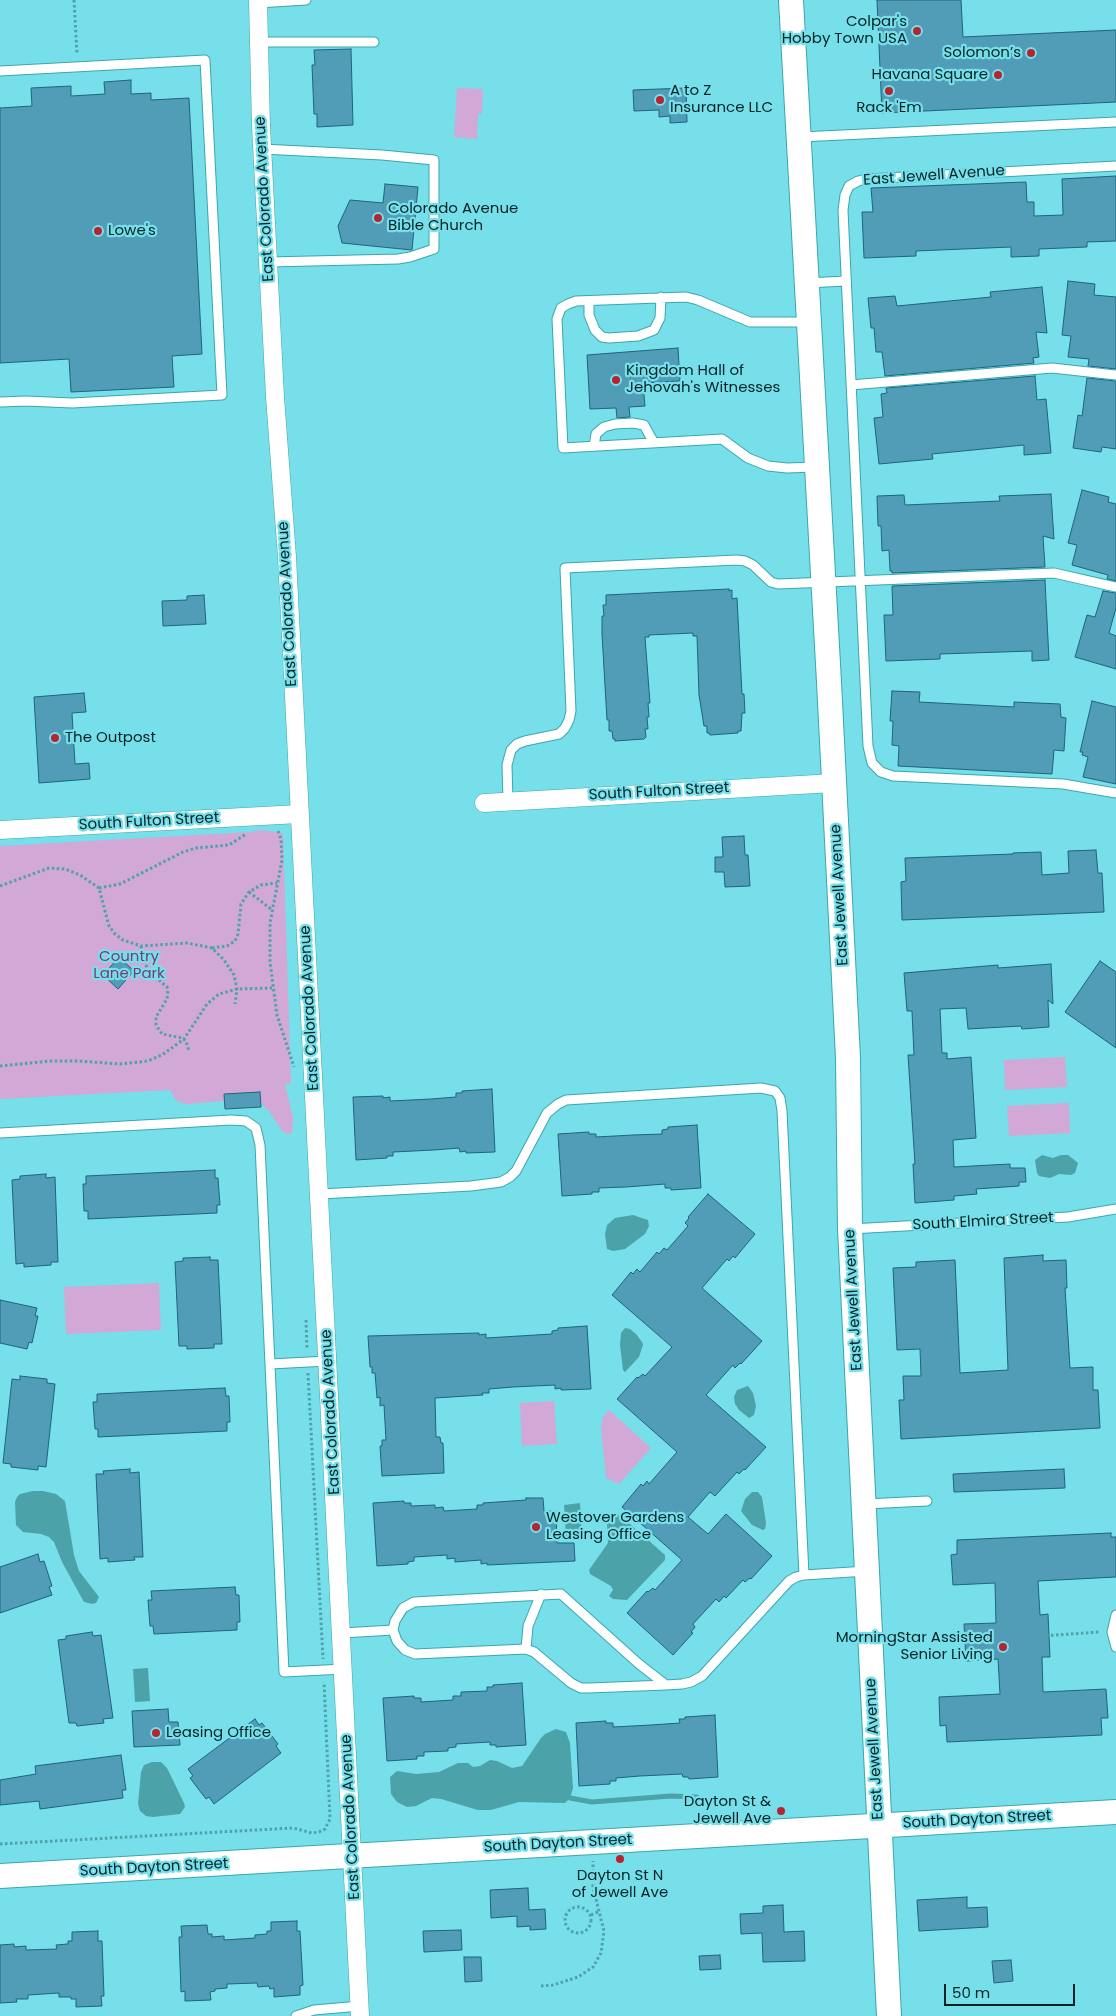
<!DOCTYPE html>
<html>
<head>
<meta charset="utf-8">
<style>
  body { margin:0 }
  #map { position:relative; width:1116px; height:2016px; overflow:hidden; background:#77dfe9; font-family:Poppins,sans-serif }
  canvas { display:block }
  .scale { position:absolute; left:944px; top:1984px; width:131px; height:22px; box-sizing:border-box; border:2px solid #022427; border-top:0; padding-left:6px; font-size:15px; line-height:18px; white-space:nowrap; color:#022427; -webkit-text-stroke:4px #77dfe9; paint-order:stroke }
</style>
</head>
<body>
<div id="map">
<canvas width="1116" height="2016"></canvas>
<div class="scale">50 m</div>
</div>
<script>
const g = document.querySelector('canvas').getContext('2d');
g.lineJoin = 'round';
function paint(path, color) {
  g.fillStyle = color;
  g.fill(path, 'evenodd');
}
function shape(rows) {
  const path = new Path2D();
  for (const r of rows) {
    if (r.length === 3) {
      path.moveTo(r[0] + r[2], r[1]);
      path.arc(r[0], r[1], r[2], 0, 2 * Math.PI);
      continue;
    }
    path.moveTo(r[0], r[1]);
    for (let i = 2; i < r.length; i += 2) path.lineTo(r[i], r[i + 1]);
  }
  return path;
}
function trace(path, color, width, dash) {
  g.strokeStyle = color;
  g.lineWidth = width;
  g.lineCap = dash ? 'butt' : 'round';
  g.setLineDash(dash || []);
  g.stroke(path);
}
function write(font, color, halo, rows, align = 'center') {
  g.font = font + ' Poppins,sans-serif';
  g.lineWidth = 4.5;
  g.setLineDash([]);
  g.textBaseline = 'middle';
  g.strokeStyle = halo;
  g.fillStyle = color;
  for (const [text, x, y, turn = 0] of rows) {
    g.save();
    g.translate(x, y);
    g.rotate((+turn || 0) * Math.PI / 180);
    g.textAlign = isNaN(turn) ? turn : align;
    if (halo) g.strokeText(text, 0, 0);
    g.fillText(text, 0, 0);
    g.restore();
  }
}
const green = shape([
  [457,88,483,89,482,114,478,114,477,139,454,137],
  [260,830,283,833,291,1084,285,1084,293,1118,292,1133,287,1134,282,1131,269,1111,255,1098,189,1104,181,1103,175,1099,170,1090,0,1099,0,846,250,832],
  [1065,1057,1067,1087,1005,1090,1004,1060],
  [1069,1103,1070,1133,1009,1136,1007,1106],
  [159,1283,161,1330,66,1334,64,1287],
  [554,1401,557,1444,522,1446,520,1403],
  [609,1410,651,1448,619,1484,606,1478,601,1428,603,1417]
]);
const water = shape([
  [1042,1155,1053,1158,1061,1155,1068,1155,1078,1163,1075,1173,1071,1175,1059,1174,1050,1178,1039,1176,1037,1173,1035,1160],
  [633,1215,648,1220,649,1226,645,1234,625,1249,613,1251,607,1249,605,1234,607,1225,615,1218],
  [625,1328,630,1329,636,1334,642,1342,643,1345,639,1357,625,1372,623,1370,620,1345,621,1333],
  [748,1386,753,1393,756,1406,754,1415,749,1418,739,1410,735,1404,734,1397,737,1390],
  [33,1491,43,1491,56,1494,65,1501,74,1555,79,1571,99,1597,96,1603,92,1604,84,1602,62,1562,54,1542,49,1537,41,1534,23,1532,16,1525,15,1502,17,1497,20,1494],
  [752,1492,758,1492,762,1497,766,1523,765,1529,763,1530,752,1525,741,1511,745,1499],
  [580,1503,582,1535,566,1536,564,1505],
  [610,1513,615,1513,622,1517,665,1555,665,1560,627,1600,613,1599,609,1596,613,1590,611,1586,590,1574,589,1570,608,1543,607,1522,607,1516],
  [148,1668,150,1701,135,1702,133,1669],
  [556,1729,566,1732,570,1743,573,1788,570,1798,565,1803,519,1802,491,1810,478,1810,441,1799,432,1798,416,1806,407,1807,397,1802,391,1794,390,1777,397,1771,416,1774,439,1772,458,1763,468,1763,473,1767,480,1766,490,1760,497,1761,512,1768,522,1766,541,1738,545,1734],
  [152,1762,161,1762,167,1768,184,1803,185,1807,180,1814,153,1817,146,1816,140,1811,138,1804,141,1772,144,1765]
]);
const stream = shape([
  [570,1798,592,1802,671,1796,697,1797]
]);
const building = shape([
  [877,0,961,0,963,37,1116,30,1116,102,882,113,877,0],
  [351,49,353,125,317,127,317,114,314,114,312,65,315,65,314,50,351,49],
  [131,80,131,94,151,93,151,100,189,98,202,354,172,356,174,387,71,392,69,359,0,363,0,108,32,106,31,88,71,86,71,96,105,94,104,82,131,80],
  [686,88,687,122,670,123,670,116,659,117,659,110,634,111,633,90,686,88],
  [1116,176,1116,241,1087,242,1087,247,1039,249,1039,256,1011,257,1011,247,916,251,916,256,864,258,862,212,873,212,871,188,1026,182,1027,202,1034,202,1034,216,1063,215,1062,179,1116,176],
  [385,184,418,187,412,250,342,243,338,226,350,200,383,203,385,184],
  [1068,281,1095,284,1094,295,1116,297,1116,369,1088,366,1089,359,1068,357,1071,336,1062,335,1068,281],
  [1042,287,1047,333,1036,332,1039,357,1033,358,1034,363,885,376,882,352,876,352,874,328,871,328,868,298,895,296,897,306,991,297,990,292,1042,287],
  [678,348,680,381,643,383,645,406,629,407,630,417,617,418,616,408,590,409,587,355,678,348],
  [1035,376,1037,400,1046,399,1051,453,1024,455,1024,445,932,454,933,459,879,464,874,418,883,417,881,394,887,393,886,388,1035,376],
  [1087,378,1116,381,1116,449,1102,447,1101,452,1073,448,1078,415,1082,416,1087,378],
  [1082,490,1109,497,1108,502,1116,504,1116,581,1107,579,1108,575,1072,565,1077,545,1068,543,1082,490],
  [1051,494,1054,539,1043,536,1045,567,892,573,892,571,890,571,889,550,882,551,881,526,878,526,877,496,904,495,905,505,1000,501,999,496,1051,494],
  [1045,580,1049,660,1032,661,1032,651,940,654,940,659,886,661,884,615,893,615,892,586,1045,580],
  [729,589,729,591,732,590,732,599,737,598,742,694,744,694,745,713,742,713,741,731,738,731,738,733,710,735,709,733,707,733,707,726,704,726,699,695,697,636,693,636,693,633,649,635,649,637,645,637,650,703,648,703,649,717,647,717,648,729,645,729,646,737,644,739,615,741,615,739,613,739,612,731,609,731,609,720,607,720,602,634,602,616,604,616,603,605,606,605,606,595,729,589],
  [1103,591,1116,593,1116,608,1109,633,1116,636,1116,669,1075,657,1087,615,1095,617,1103,591],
  [204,595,206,624,163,626,162,601,187,600,187,596,204,595],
  [892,691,920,692,919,702,1014,707,1014,702,1060,704,1061,717,1066,718,1064,751,1054,750,1052,774,898,766,899,746,892,745,893,721,890,721,892,691],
  [84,693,86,712,72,713,75,764,89,763,90,779,39,783,34,697,84,693],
  [1092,701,1116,707,1116,784,1083,777,1088,757,1082,755,1083,752,1080,752,1092,701],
  [744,836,745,855,748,855,750,886,725,887,724,872,715,872,715,857,723,857,722,837,744,836],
  [1096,850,1098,873,1102,873,1104,912,902,920,901,882,906,881,905,858,1013,854,1013,853,1041,852,1042,875,1069,873,1068,851,1096,850],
  [119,957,134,971,118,989,103,975,119,957],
  [1100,961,1116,972,1116,1048,1065,1012,1100,961],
  [1051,964,1053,1004,1048,1000,1049,1027,1022,1029,1021,1026,968,1029,966,1008,940,1009,942,1053,947,1053,947,1059,971,1057,976,1138,953,1140,954,1167,1010,1164,1010,1168,1025,1168,1026,1182,1019,1182,1019,1186,976,1189,977,1194,954,1196,954,1200,915,1203,913,1164,915,1164,908,1055,914,1055,912,1011,907,1011,904,973,998,965,998,968,1051,964],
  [492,1089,495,1152,466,1153,466,1151,460,1152,459,1148,434,1150,393,1152,393,1156,387,1156,387,1158,356,1160,353,1097,383,1096,383,1098,390,1097,390,1101,431,1099,456,1097,456,1093,462,1093,462,1091,492,1089],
  [260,1092,261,1107,225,1109,224,1094,260,1092],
  [697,1125,701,1188,671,1190,671,1188,665,1188,665,1184,626,1187,599,1188,599,1192,592,1192,592,1194,562,1196,558,1134,589,1132,589,1134,596,1134,596,1137,633,1135,662,1134,662,1130,668,1129,668,1127,697,1125],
  [215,1170,215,1178,218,1178,220,1205,217,1205,217,1213,88,1219,88,1211,84,1211,83,1184,86,1184,86,1176,215,1170],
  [46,1174,46,1178,55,1177,58,1262,51,1262,51,1265,24,1267,24,1263,16,1264,12,1180,20,1179,20,1176,46,1174],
  [708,1194,755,1234,735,1258,733,1256,729,1261,727,1259,702,1288,762,1341,741,1364,740,1363,735,1368,733,1365,706,1395,766,1447,745,1470,744,1469,739,1474,737,1472,715,1496,710,1492,688,1517,708,1534,726,1514,772,1556,751,1579,750,1578,745,1582,743,1580,726,1598,724,1596,719,1602,716,1599,693,1624,695,1627,691,1632,693,1633,673,1655,627,1613,647,1591,648,1592,653,1588,655,1590,682,1560,622,1507,641,1484,643,1486,647,1481,649,1484,677,1452,617,1399,637,1377,638,1378,643,1374,645,1376,672,1347,612,1295,631,1272,633,1274,637,1269,640,1272,657,1252,659,1254,664,1248,667,1250,688,1226,685,1223,689,1218,688,1217,708,1194],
  [1043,1255,1043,1261,1066,1260,1067,1288,1065,1288,1070,1368,1093,1367,1093,1390,1098,1390,1100,1428,901,1439,899,1400,904,1400,903,1376,921,1376,920,1349,897,1350,893,1268,916,1267,916,1262,955,1260,960,1373,1008,1370,1004,1258,1043,1255],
  [210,1257,210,1260,218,1260,222,1344,214,1344,214,1348,187,1349,187,1346,179,1346,175,1262,183,1261,183,1258,210,1257],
  [0,1300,37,1308,35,1316,38,1316,32,1343,29,1342,27,1349,0,1343,0,1300],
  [587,1326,591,1389,561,1390,561,1388,555,1389,555,1385,513,1387,489,1389,489,1393,482,1393,483,1395,435,1398,436,1437,440,1437,441,1443,443,1443,444,1473,382,1476,380,1446,382,1446,382,1440,386,1440,384,1405,380,1406,380,1397,377,1398,375,1373,372,1373,372,1367,370,1367,368,1336,479,1333,479,1335,486,1334,486,1338,552,1334,552,1331,558,1330,558,1328,587,1326],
  [20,1376,47,1379,47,1383,55,1384,46,1467,38,1466,38,1470,11,1467,11,1464,3,1463,12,1379,20,1380,20,1376],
  [225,1388,226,1396,229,1396,230,1422,227,1422,227,1431,98,1437,98,1429,95,1429,93,1402,97,1402,97,1394,225,1388],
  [130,1469,130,1473,139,1472,143,1557,134,1557,135,1560,108,1562,108,1558,100,1559,96,1474,104,1474,103,1471,130,1469],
  [1064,1469,1065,1488,954,1492,953,1474,1064,1469],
  [526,1498,543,1498,544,1511,556,1511,557,1543,574,1543,575,1561,487,1565,487,1563,481,1564,481,1560,455,1562,455,1558,447,1559,447,1555,414,1557,414,1561,408,1562,408,1564,377,1566,373,1503,404,1501,404,1503,411,1503,411,1506,435,1505,435,1508,443,1507,444,1511,477,1509,477,1505,483,1505,483,1503,526,1500,526,1498],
  [1111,1533,1111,1537,1116,1537,1116,1577,1038,1581,1040,1615,1048,1614,1050,1657,1042,1657,1043,1692,1106,1689,1108,1718,1101,1718,1102,1735,947,1742,946,1725,940,1726,939,1697,1000,1694,998,1659,966,1661,964,1624,996,1623,995,1583,953,1585,951,1555,957,1554,957,1540,1111,1533],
  [38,1554,40,1562,44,1561,52,1586,49,1587,52,1595,0,1613,0,1567,38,1554],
  [235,1587,236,1595,239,1595,240,1622,237,1622,237,1630,154,1634,153,1626,150,1626,148,1600,152,1600,151,1591,235,1587],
  [92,1632,93,1636,101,1635,113,1718,103,1719,104,1723,77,1726,76,1723,69,1723,58,1640,66,1639,66,1636,92,1632],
  [522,1683,526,1745,496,1747,496,1745,490,1745,490,1742,456,1744,456,1747,448,1748,448,1751,424,1752,424,1756,417,1756,417,1759,387,1761,383,1698,414,1696,414,1698,421,1698,421,1702,453,1700,453,1696,461,1696,461,1692,487,1691,487,1687,493,1687,493,1685,522,1683],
  [168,1709,169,1722,178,1722,180,1745,134,1747,132,1711,168,1709],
  [715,1715,718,1777,689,1779,688,1777,683,1777,682,1774,640,1776,616,1778,616,1781,610,1781,610,1784,579,1786,576,1723,606,1721,606,1723,613,1723,613,1727,651,1725,680,1723,679,1719,685,1719,685,1717,715,1715],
  [255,1719,259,1725,262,1723,278,1744,276,1746,281,1753,214,1804,209,1797,206,1799,190,1778,193,1776,188,1769,255,1719],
  [121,1755,126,1790,122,1790,123,1798,40,1809,39,1801,0,1805,0,1780,36,1774,35,1766,121,1755],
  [528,1888,529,1910,545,1909,546,1929,530,1930,530,1926,517,1927,517,1916,491,1918,490,1890,528,1888],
  [967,1897,967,1908,987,1907,988,1927,919,1931,917,1900,967,1897],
  [783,1905,784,1932,804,1931,805,1961,763,1962,762,1933,741,1934,740,1914,763,1913,763,1906,783,1905],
  [297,1921,297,1931,300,1931,303,1985,300,1986,300,1995,274,1997,274,1988,270,1989,269,1986,258,1987,257,1983,227,1984,227,1988,215,1989,215,1991,210,1992,211,2000,185,2001,185,1991,181,1992,179,1937,182,1937,181,1926,207,1925,208,1934,212,1934,212,1937,224,1936,224,1940,255,1938,255,1935,267,1934,267,1931,271,1931,271,1922,297,1921],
  [461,1930,462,1950,424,1952,423,1931,461,1930],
  [98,1931,98,1941,102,1941,104,1996,101,1996,102,2006,76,2007,76,1999,71,1999,71,1997,59,1997,59,1993,28,1995,28,1999,16,1999,17,2002,0,2003,0,1945,14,1944,14,1947,26,1946,26,1950,57,1949,56,1945,68,1944,68,1941,72,1941,72,1932,98,1931],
  [720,1955,721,1969,700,1970,699,1956,720,1955],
  [464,1957,481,1957,482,1981,465,1982,464,1957],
  [1011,1960,1013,1981,994,1983,992,1961,1011,1960]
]);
const path = shape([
  [74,0,77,54],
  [278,831,281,839,282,860,270,923,270,962,277,1015,294,1067],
  [0,886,49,868,65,869,80,875,99,888,109,926,115,934,123,940,141,946,187,943,212,948,224,960,234,975,237,989,235,1004],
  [99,888,120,884,183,852,196,848,229,845,246,834],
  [249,892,271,909],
  [141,946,141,954,145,964,151,973,167,987,168,990,167,999,156,1017,156,1025,162,1034,182,1038,186,1041,189,1051],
  [212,948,227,946,235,941,238,934,241,904,249,892,261,885,277,883],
  [0,1066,49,1061,78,1061,120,1064,148,1061,162,1055,184,1039,207,1004,219,994,237,989,272,988],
  [306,1320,307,1349],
  [308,1373,323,1659],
  [1041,1636,1100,1632],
  [0,1844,293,1828,312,1833,319,1832,325,1829,330,1819,324,1682],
  [578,1920,13],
  [591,1915,600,1911],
  [541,1986,553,1985,578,1977,593,1967,601,1953,604,1931,593,1887,593,1861]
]);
const lane = shape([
  [258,3,306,0],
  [259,42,374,42],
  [0,71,205,60,222,395,72,403,26,401,0,402],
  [800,137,1116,122],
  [262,149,382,155,434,160,434,249,410,257,398,259,268,262],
  [1116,166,866,179,858,181,849,186,845,195,843,210,868,746,872,763,881,772,893,776,1063,784,1116,793],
  [807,283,846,281],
  [589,301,589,315,595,330,602,337,609,338,638,336,654,330,660,318,661,297],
  [807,322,750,322,698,300,686,297,576,301,568,304,561,308,557,319,563,448,722,439,748,458,768,466,787,468,815,467],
  [851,385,1052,368,1116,375],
  [594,446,596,434,604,427,615,424,633,423,644,425,654,443],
  [508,801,507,765,511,750,517,744,525,741,559,734,565,728,569,720,571,711,565,568,737,560,745,561,753,565,771,582,778,584,1054,573,1116,587],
  [0,1133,231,1120,246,1121,256,1128,260,1145,284,1672,344,1669],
  [320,1194,471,1186,501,1182,510,1177,516,1171,547,1113,558,1104,566,1100,761,1088,775,1091,780,1098,782,1111,804,1575],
  [850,1229,1068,1217,1116,1209],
  [270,1364,328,1361],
  [865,1504,927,1501],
  [1116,1615,1112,1632,1116,1647],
  [342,1633,393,1630],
  [526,1649,528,1626,541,1594],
  [666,1685,639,1664,561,1594,414,1602,403,1608,395,1621,393,1630,397,1641,405,1650,415,1654,526,1649,534,1652,571,1683,581,1688,589,1688,666,1685,682,1684,691,1682,702,1676,789,1581,796,1577,804,1575,867,1571],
  [296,2016,314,2010,360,2006]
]);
const street = shape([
  [258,0,261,126,275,397,287,557,360,2016],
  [484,803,834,783],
  [0,830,299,814]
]);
const secondary = shape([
  [791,0,829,682,848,1058,850,1229,889,2016],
  [0,1876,1116,1812]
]);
const markers = [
  [917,31,5,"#b6242f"],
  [1031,53,5,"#b6242f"],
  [998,75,5,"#b6242f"],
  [889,91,5,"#b6242f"],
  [660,100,5,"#b6242f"],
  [378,218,5,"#b6242f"],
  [98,231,5,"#b6242f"],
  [616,380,5,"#b6242f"],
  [55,738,5,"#b6242f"],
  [536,1527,5,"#b6242f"],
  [1003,1647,5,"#b6242f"],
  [156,1733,5,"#b6242f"],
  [781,1811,5,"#b6242f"],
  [620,1859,5,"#b6242f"]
];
const poiNames = [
  ["Colpar's",907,22,"right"],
  ["Hobby Town USA",907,39,"right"],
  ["Solomon’s",1021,53,"right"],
  ["Havana Square",988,75,"right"],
  ["A to Z",670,91],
  ["Insurance LLC",670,108],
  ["Rack 'Em",889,108,"center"],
  ["Colorado Avenue",388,209],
  ["Bible Church",388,226],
  ["Lowe's",108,231],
  ["Kingdom Hall of",626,371],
  ["Jehovah's Witnesses",626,388],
  ["The Outpost",65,738],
  ["Westover Gardens",546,1518],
  ["Leasing Office",546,1535],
  ["MorningStar Assisted",993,1638,"right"],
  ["Senior Living",993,1655,"right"],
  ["Leasing Office",166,1733],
  ["Dayton St &",771,1802,"right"],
  ["Jewell Ave",771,1819,"right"],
  ["Dayton St N",620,1876,"center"],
  ["of Jewell Ave",620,1893,"center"]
];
const streetNames = [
  ["East Jewell Avenue",934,176,-4],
  ["East Colorado Avenue",265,199,-93],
  ["East Colorado Avenue",288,604,-93],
  ["South Fulton Street",659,792,-3],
  ["South Fulton Street",149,822,-3],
  ["East Jewell Avenue",840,895,-93],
  ["East Colorado Avenue",310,1008,-93],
  ["South Elmira Street",983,1222,-3],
  ["East Jewell Avenue",854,1300,-93],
  ["East Colorado Avenue",331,1412,-93],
  ["East Jewell Avenue",875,1749,-93],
  ["East Colorado Avenue",351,1817,-93],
  ["South Dayton Street",977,1820,-3],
  ["South Dayton Street",558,1844,-3],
  ["South Dayton Street",154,1868,-3]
];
const parkNames = [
  ["Country",129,957],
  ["Lane Park",129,974]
];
paint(green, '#d2a8d6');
paint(water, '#4ba2a9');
trace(stream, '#4ba2a9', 5);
paint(building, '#519cb6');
trace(building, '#1c657c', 1);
trace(lane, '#39a7b0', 11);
trace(street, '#39a7b0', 19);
trace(secondary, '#39a7b0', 26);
trace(path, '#50a1a9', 3, [2.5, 2.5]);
trace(lane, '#fff', 9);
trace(street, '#fff', 18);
trace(secondary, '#fff', 24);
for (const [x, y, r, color] of markers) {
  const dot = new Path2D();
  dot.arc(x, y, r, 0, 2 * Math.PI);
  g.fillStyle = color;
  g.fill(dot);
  trace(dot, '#77dfe9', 2);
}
write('15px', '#022427', '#77dfe9', poiNames, 'left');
write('15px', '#022427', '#77dfe9', streetNames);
write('15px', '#743d7a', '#77dfe9', parkNames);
</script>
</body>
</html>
